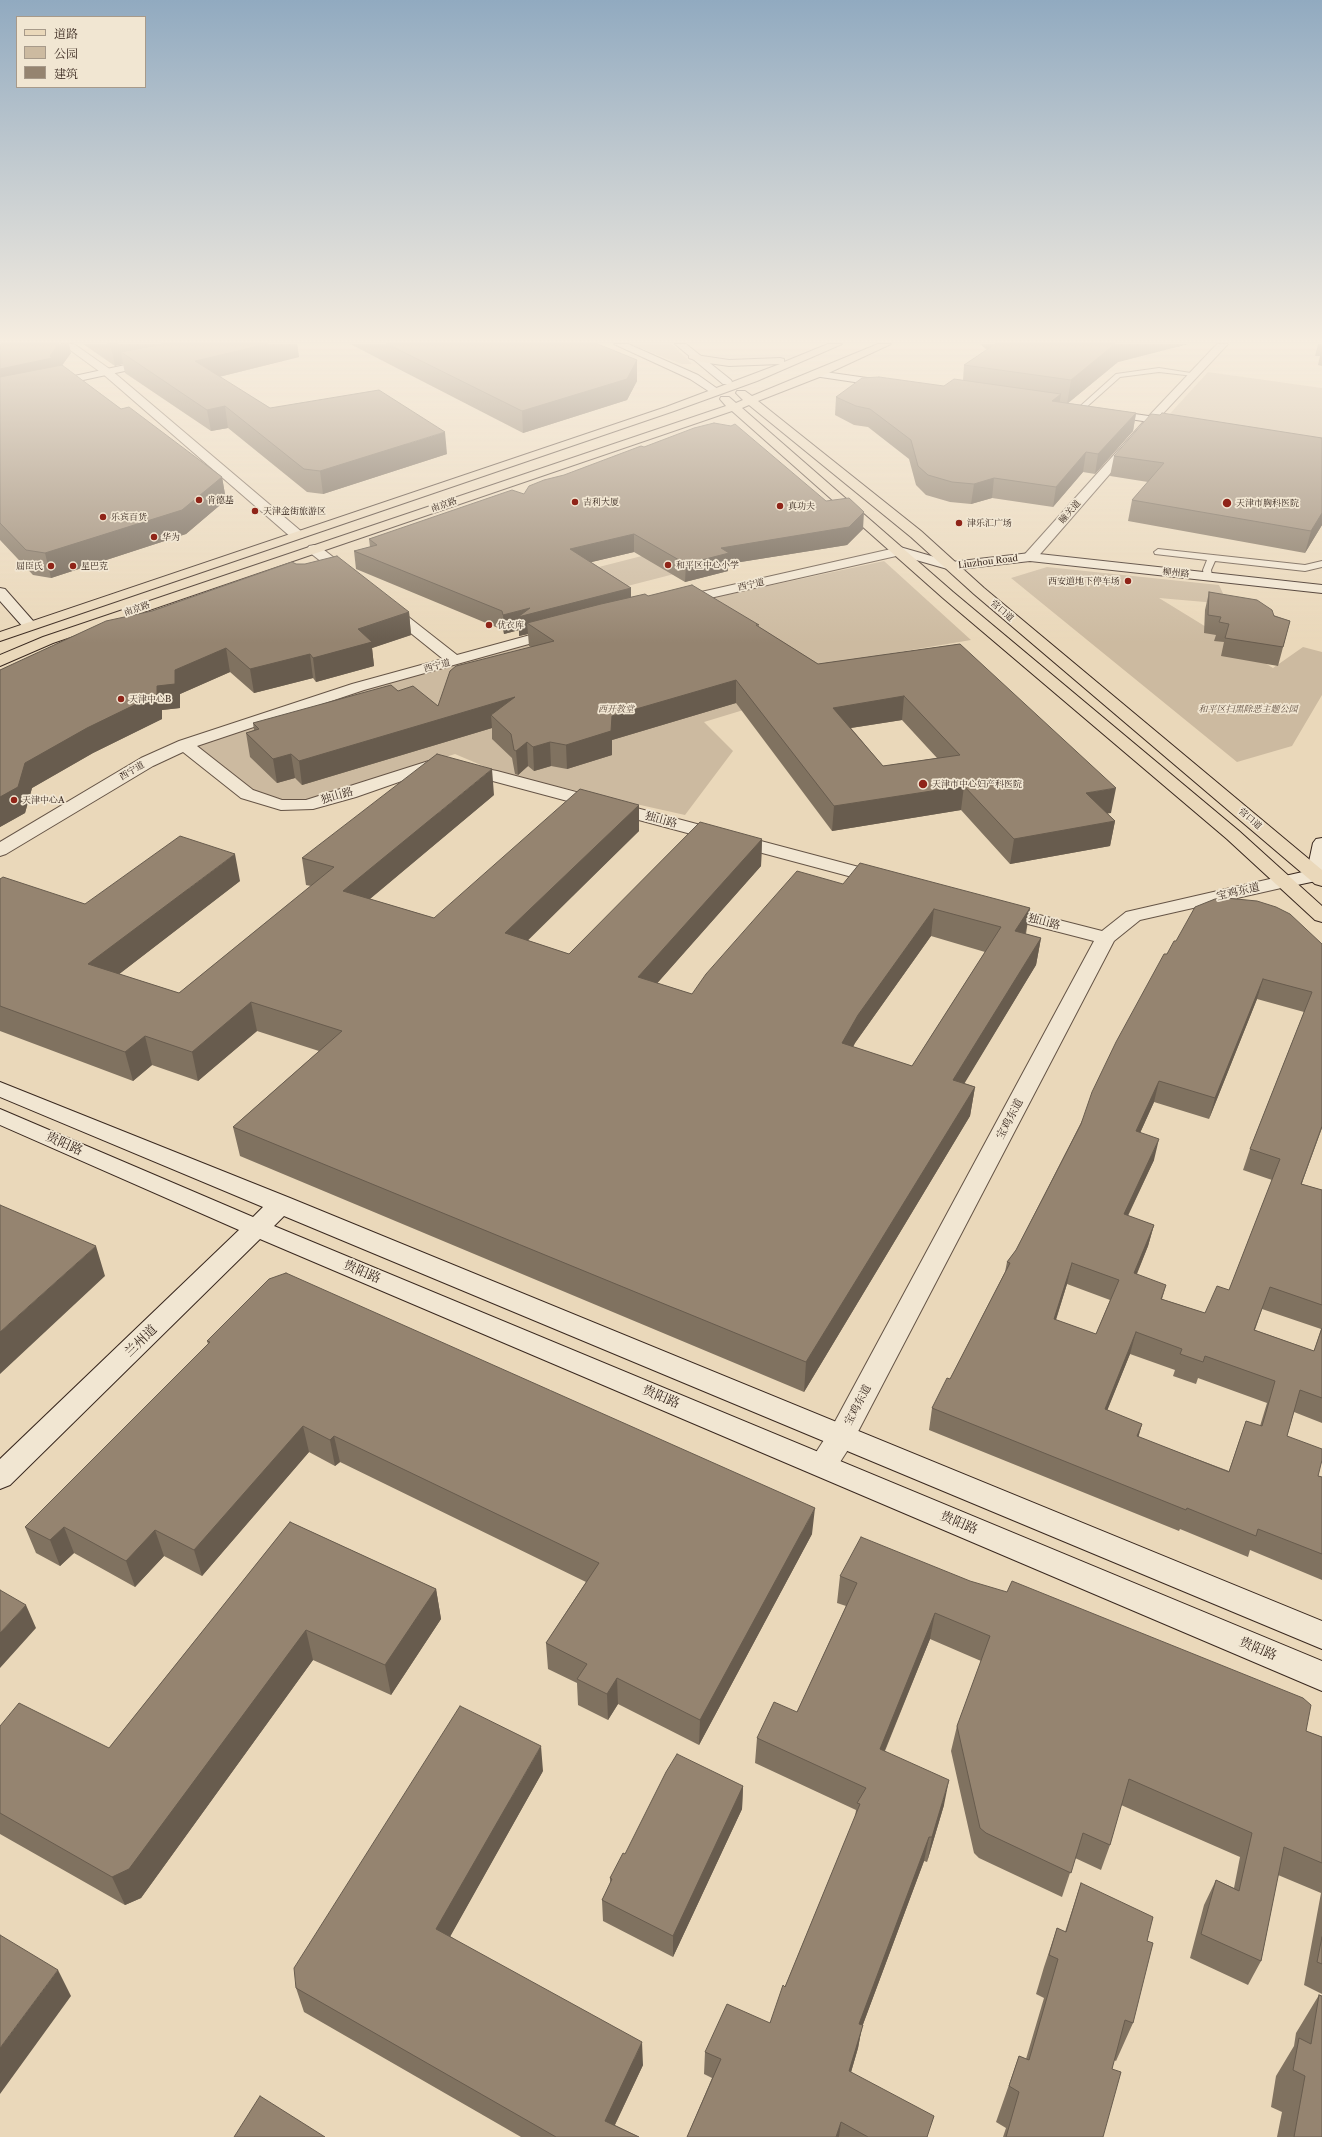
<!DOCTYPE html>
<html>
<head>
<meta charset="utf-8">
<style>
  body { margin:0 }
  #map { position:relative; width:1322px; height:2137px; overflow:hidden; background:#ead8ba; font-family:"Libre Caslon Text","Noto Serif SC",serif }
  canvas { display:block }
  .legend { position:absolute; left:16px; top:16px; width:130px; height:72px; box-sizing:border-box; background:#f1e6d2; border:1px solid #a79a8a; margin:0; padding:5px 7px; list-style:none; font-size:12px; color:#39281f }
  .legend li { display:flex; align-items:center; gap:8px; height:20px }
  .legend b { width:20px; border:1px solid #a79a8a }
</style>
</head>
<body>
<div id="map">
<canvas width="1322" height="2137"></canvas>
<ul class="legend">
<li><b style="height:5px;background:#ead8ba"></b>道路</li>
<li><b style="height:11px;background:#ccbaa0"></b>公园</li>
<li><b style="height:11px;background:#958470"></b>建筑</li>
</ul>
</div>
<script>
const g = document.querySelector('canvas').getContext('2d');
g.lineJoin = 'round';
function paint(path, color) {
  g.fillStyle = color;
  g.fill(path, 'evenodd');
}
function shape(rows) {
  const path = new Path2D();
  for (const r of rows) {
    path.moveTo(r[0], r[1]);
    for (let i = 2; i < r.length; i += 2) path.lineTo(r[i], r[i + 1]);
  }
  return path;
}
function trace(path, color, width, dash) {
  g.strokeStyle = color;
  g.lineWidth = width;
  g.lineCap = dash ? 'butt' : 'round';
  g.setLineDash(dash || []);
  g.stroke(path);
}
function write(font, color, halo, rows, align = 'center') {
  g.font = font + ' "Libre Caslon Text","Noto Serif SC",serif';
  g.lineWidth = 3.5;
  g.setLineDash([]);
  g.textBaseline = 'middle';
  g.strokeStyle = halo;
  g.fillStyle = color;
  for (const [text, x, y, turn = 0] of rows) {
    g.save();
    g.translate(x, y);
    g.rotate((+turn || 0) * Math.PI / 180);
    g.textAlign = isNaN(turn) ? turn : align;
    if (halo) g.strokeText(text, 0, 0);
    g.fillText(text, 0, 0);
    g.restore();
  }
}
const green = shape([
  [630,344,672,344,692,364,681,364],
  [1208,372,1322,388,1322,441,1165,419],
  [716,537,748,555,577,599,548,580],
  [884,561,971,640,828,664,829,684,704,722,733,751,685,815,502,774,455,754,304,802,281,803,249,792,194,746,363,689,495,653,666,608],
  [1047,567,1219,585,1228,604,1159,598,1273,668,1303,647,1322,652,1322,695,1292,746,1237,762,1011,578]
]);
const lane = shape([
  [1159,368,1197,374,1194,376,1159,372,1120,377,1082,411,1076,410,1116,374,1159,368],
  [1158,549,1305,565,1322,561,1322,567,1305,571,1215,561,1211,570,1212,576,1208,579,1204,576,1203,570,1207,560,1155,554,1154,552,1158,549]
]);
const street = shape([
  [62,344,74,344,111,370,302,532,304,535,302,538,292,538,103,374,62,344],
  [1217,344,1228,344,1155,422,1035,560,1025,560,1023,557,1025,554,1147,418,1217,344],
  [314,545,319,546,356,575,358,578,356,581,346,581,309,552,307,549,309,546,314,545],
  [900,547,907,551,905,554,679,605,674,604,672,601,674,598,679,597,900,547],
  [387,603,392,604,457,655,556,628,561,629,563,632,561,635,364,690,197,746,253,790,282,800,306,800,435,759,497,771,889,875,891,879,889,883,882,885,489,780,436,769,356,797,313,809,281,810,241,798,183,752,153,766,6,854,0,856,0,842,141,758,179,741,352,684,443,659,382,610,380,607,382,604,387,603],
  [1283,876,1290,878,1292,882,1290,886,1140,920,1114,941,851,1445,833,1473,823,1477,813,1473,809,1465,813,1457,831,1429,1094,941,993,915,990,911,993,907,1000,905,1102,931,1126,912,1283,876]
]);
const secondary = shape([
  [614,344,628,344,698,375,722,392,717,395,713,394,690,379,614,344],
  [675,344,686,344,731,380,732,382,731,384,723,384,675,344],
  [153,359,158,362,157,364,0,398,0,392,153,359],
  [818,371,888,381,893,384,888,387,814,376,813,374,814,372,818,371],
  [1107,410,1176,420,1182,423,1176,426,1103,415,1101,413,1107,410],
  [900,547,952,562,1030,553,1322,585,1322,593,1030,561,951,570,895,554,893,551,900,547],
  [0,588,5,589,34,622,36,625,34,628,24,628,0,601,0,588],
  [1322,838,1322,882,1316,881,1283,888,1276,886,1274,882,1276,878,1307,871,1313,843,1316,839,1322,838],
  [0,1082,290,1198,1322,1621,1322,1649,284,1216,274,1226,1322,1661,1322,1691,260,1239,10,1485,0,1489,0,1459,239,1230,0,1125,0,1109,253,1217,263,1207,0,1097,0,1082]
]);
const primary = shape([
  [828,344,842,344,757,381,674,411,0,641,0,632,666,407,780,364,729,366,701,362,689,358,689,354,729,360,780,358,784,359,784,362,828,344],
  [878,344,891,344,822,376,758,401,921,531,984,588,1322,870,1322,886,1315,884,974,594,911,537,749,405,742,408,953,592,1239,831,1322,906,1322,922,1315,920,1227,839,943,598,732,411,53,643,0,666,0,655,43,637,726,406,720,399,721,397,729,397,736,403,743,400,736,393,737,391,745,391,752,396,878,344]
]);
const wall = shape([
  [0,344,71,353,62,365,121,409,222,477,226,500,186,534,51,578,33,575,0,540],
  [83,344,297,344,299,357,219,377,270,408,447,454,323,494,307,492,228,428,211,431,125,373,123,364,115,366],
  [350,344,598,344,637,360,637,381,627,400,523,433],
  [980,344,1188,344,1118,362,1068,403,1136,413,1133,431,1095,474,1083,472,1053,507,992,498,971,504,950,502,926,495,916,485,909,459,868,427,854,425,835,415,836,397,944,386,963,380,964,365,987,350],
  [1318,344,1322,344,1322,366,1318,365,1320,356,1315,356],
  [1322,438,1322,525,1305,553,1128,521,1132,500,1148,482,1110,476,1114,456],
  [524,494,826,501,863,529,847,545,728,564,728,571,685,582,634,552,591,562,631,588,631,597,648,596,759,627,818,664,960,644,1111,813,1107,813,1115,821,1110,846,1010,864,961,810,832,831,736,703,612,740,612,755,567,769,551,766,534,771,528,766,518,775,515,774,512,758,492,739,492,728,302,785,295,778,277,783,250,757,246,733,254,730,253,723,398,691,438,706,531,647,529,646,528,634,519,636,519,630,504,634,503,630,356,569,354,551,370,547,369,539],
  [902,720,937,758,883,766,851,728],
  [296,564,409,612,411,635,372,648,374,666,316,682,313,678,254,693,230,672,180,694,180,708,162,710,162,719,93,753,32,788,25,813,0,827,0,670,152,611],
  [1209,592,1290,621,1278,666,1221,656,1224,642,1214,641,1216,635,1204,633,1205,610],
  [494,795,370,899,434,918,639,805,639,831,527,940,569,954,762,839,761,866,657,983,692,994,843,884,1030,908,1026,934,1041,938,1036,965,964,1083,975,1087,970,1116,804,1392,240,1156,233,1127,319,1051,257,1031,198,1081,152,1065,133,1081,0,1031,0,879,85,904,240,881,119,974,179,993,311,886,306,885,302,858],
  [931,936,985,952,912,1066,853,1047,855,1043],
  [1176,941,1322,944,1302,1184,1322,1190,1322,1423,1294,1412,1287,1436,1318,1476,1322,1477,1322,1580,1250,1550,1248,1557,1180,1529,1179,1531,929,1430,932,1408,950,1379,1005,1272,1007,1262,1016,1250,1167,954],
  [1257,999,1304,1012,1250,1149,1243,1170,1272,1180,1229,1290,1205,1313,1162,1299,1137,1274,1148,1246,1154,1225,1128,1216,1154,1160,1140,1133,1154,1102,1209,1119],
  [1067,1284,1110,1300,1096,1334,1056,1320],
  [1262,1309,1321,1329,1314,1351,1255,1330],
  [1130,1354,1175,1370,1173,1376,1196,1384,1198,1378,1267,1403,1260,1426,1246,1421,1229,1471,1138,1437,1142,1424,1107,1410],
  [207,1341,812,1534,699,1745,618,1704,608,1720,578,1705,577,1683,548,1669,546,1643,586,1582,340,1462,335,1466,309,1452,202,1576,164,1556,135,1587,74,1553,60,1566,36,1553,25,1527,208,1344],
  [290,1522,436,1589,441,1619,391,1695,313,1660,141,1898,125,1905,0,1834,0,1726,109,1748],
  [840,1576,1306,1731,1322,1737,1322,1994,1304,1985,1321,1893,1278,1875,1261,1961,1248,1985,1190,1958,1204,1905,1216,1880,1234,1888,1240,1857,1121,1805,1110,1845,1101,1870,1075,1858,1062,1897,979,1858,974,1853,951,1751,957,1726,981,1661,930,1639,885,1751,944,1805,927,1862,924,1861,862,2027,858,2048,851,2072,928,2137,687,2137,712,2078,704,2074,705,2052,770,2023,855,1817,856,1810,755,1763,757,1738,797,1712,846,1606,837,1603],
  [543,1771,450,1936,643,2065,615,2125,639,2137,521,2137,304,2012,296,1988],
  [743,1786,742,1809,673,1957,603,1921,602,1900,610,1883,610,1878,625,1854],
  [1081,1883,1147,1941,1133,2023,1116,2061,1114,2060,1112,2069,1103,2137,1003,2137,1006,2128,996,2122,1019,2056,1026,2059,1044,1998,1036,1994,1044,1967,1057,1928,1065,1932],
  [1319,1995,1322,2137,1277,2137,1282,2112,1271,2107,1276,2076,1294,2046,1296,2033]
]);
const shadedWall = shape([
  [59,344,69,344,71,353,56,374,0,390,0,369,50,356],
  [119,344,182,344,121,352,123,364,115,366,111,346],
  [268,344,297,344,299,357,198,382,195,361],
  [1115,344,1188,344,1118,362,1067,404,1071,380],
  [637,360,637,381,627,400,523,433,522,411],
  [1061,394,1058,412,1052,401],
  [225,406,228,428,211,431,207,410],
  [1136,413,1133,431,1095,474,1098,454],
  [445,432,447,454,323,494,320,471],
  [1086,452,1083,472,1053,507,1056,487],
  [222,477,226,500,186,534,51,578,45,553],
  [994,478,992,498,971,504,974,484],
  [864,512,863,529,847,545,728,564,728,571,685,582,686,564,721,548],
  [1322,513,1322,525,1305,553,1311,531],
  [634,534,634,552,571,567,570,549],
  [631,588,631,607,527,623,528,634,519,636,519,630,504,634,503,615,530,608],
  [409,612,411,635,372,648,374,666,316,682,313,658,358,629],
  [226,648,230,672,180,694,180,708,162,710,162,719,93,753,32,788,25,813,0,827,0,797,25,763,157,686,175,670],
  [310,654,313,678,254,693,250,669],
  [736,680,736,703,612,740,612,755,567,769,566,745,612,716],
  [904,696,902,720,831,731,833,708],
  [515,697,491,715,492,728,302,785,299,761],
  [527,742,528,766,518,775,516,751],
  [550,742,551,766,534,771,533,747],
  [291,754,295,778,277,783,273,759],
  [492,769,494,795,347,918,343,891],
  [964,786,961,810,832,831,834,806],
  [1116,788,1111,813,1081,818,1086,793],
  [639,805,639,831,507,961,505,933],
  [1115,821,1110,846,1010,864,1014,839],
  [762,839,761,866,638,1005,638,977],
  [235,854,240,881,96,992,88,964],
  [1030,908,1025,935,1015,931],
  [934,909,931,936,855,1043,840,1072,842,1043,858,1015],
  [1041,938,1036,965,949,1109,953,1080],
  [1263,979,1257,999,1209,1119,1215,1098],
  [251,1002,257,1031,198,1081,192,1052],
  [145,1036,152,1065,133,1081,125,1052],
  [1159,1081,1154,1102,1131,1153,1136,1131],
  [975,1087,970,1116,804,1392,806,1362],
  [1322,1126,1322,1128,1294,1205,1301,1184],
  [1159,1139,1154,1160,1118,1236,1124,1214],
  [1154,1225,1148,1246,1128,1295,1134,1273],
  [96,1246,105,1276,0,1374,0,1332],
  [1072,1263,1067,1284,1049,1341,1054,1319],
  [1166,1285,1160,1306,1161,1299],
  [1136,1332,1130,1354,1099,1431,1105,1409],
  [1142,1424,1136,1446,1137,1436],
  [303,1426,309,1452,202,1576,194,1550],
  [334,1436,340,1462,335,1466,330,1440],
  [815,1508,812,1534,699,1745,700,1720],
  [64,1527,74,1553,60,1566,50,1540],
  [155,1530,164,1556,135,1587,126,1561],
  [436,1589,441,1619,391,1695,385,1665],
  [26,1605,36,1628,0,1668,0,1633],
  [935,1613,930,1639,875,1774,880,1749],
  [306,1630,313,1660,141,1898,125,1905,112,1877],
  [617,1678,618,1704,608,1720,607,1694],
  [541,1746,543,1771,441,1953,436,1929],
  [949,1780,944,1805,927,1862,932,1837],
  [743,1786,742,1809,673,1957,673,1936],
  [929,1837,924,1861,862,2027,858,2048,845,2093,849,2071,859,2024],
  [58,1970,71,1996,0,2094,0,2048],
  [642,2042,643,2065,609,2137,605,2121],
  [841,2122,839,2137,836,2137]
]);
const building = shape([
  [0,344,59,344,50,356,52,358,0,369,0,344],
  [108,344,119,344,111,346,108,344],
  [162,344,268,344,195,361,270,408,379,390,445,432,320,471,304,469,225,406,207,410,121,352,162,344],
  [387,344,598,344,637,360,627,379,522,411,387,344],
  [995,344,1115,344,1071,380,964,365,995,344],
  [62,365,121,409,129,407,222,477,182,510,45,553,26,550,0,523,0,377,62,365],
  [879,377,944,386,954,379,1061,394,1052,401,1136,413,1098,454,1086,452,1056,487,994,478,974,484,952,482,928,475,918,466,911,440,870,409,856,406,836,397,862,378,879,377],
  [1162,413,1322,438,1322,513,1311,531,1132,500,1164,463,1114,456,1151,414,1160,415,1162,413],
  [714,423,731,426,735,424,826,501,849,498,864,512,849,527,721,548,729,553,686,564,634,534,570,549,631,588,518,617,530,608,503,615,502,611,354,551,377,545,369,539,512,490,524,494,529,486,544,480,564,475,641,446,644,447,694,428,714,423],
  [337,556,409,612,358,629,372,642,313,658,310,654,250,669,226,648,175,670,175,684,157,686,157,694,87,728,25,763,18,787,0,797,0,670,106,621,152,611,292,562,296,564,305,564,337,556],
  [692,585,759,625,756,625,818,664,960,644,1116,788,1086,793,1115,821,1014,839,964,786,834,806,736,680,612,716,611,731,566,745,550,742,533,747,527,742,516,751,514,750,511,734,491,715,515,697,299,761,291,754,273,759,246,733,259,729,253,723,391,685,398,691,413,686,438,706,450,671,456,666,554,641,527,623,601,604,645,594,648,596,692,585],
  [904,696,960,755,883,766,833,708,904,696],
  [1209,592,1257,600,1272,610,1274,616,1290,621,1283,647,1225,638,1229,624,1219,622,1221,617,1208,615,1209,592],
  [437,754,492,769,343,891,434,918,580,789,639,805,505,933,569,954,700,822,762,839,638,977,692,994,706,974,797,871,843,884,860,863,1030,908,1015,931,1041,938,953,1080,975,1087,806,1362,233,1127,342,1031,251,1002,192,1052,145,1036,125,1052,0,1006,0,879,3,877,85,904,180,836,235,854,88,964,179,993,334,867,302,858,437,754],
  [934,909,1001,927,912,1066,842,1043,858,1015,934,909],
  [1226,898,1257,901,1276,907,1290,914,1322,944,1322,1126,1301,1184,1322,1190,1322,1305,1270,1287,1254,1330,1314,1351,1322,1328,1322,1398,1300,1390,1287,1436,1322,1449,1322,1460,1318,1476,1322,1477,1322,1554,1258,1529,1256,1536,1187,1508,1186,1510,932,1408,947,1378,950,1379,1010,1263,1007,1262,1016,1250,1043,1198,1081,1124,1092,1092,1116,1042,1164,954,1167,954,1174,941,1176,941,1195,907,1215,899,1226,898],
  [1263,979,1312,992,1250,1149,1280,1159,1229,1290,1217,1286,1205,1313,1161,1299,1166,1285,1134,1273,1154,1225,1124,1214,1159,1139,1136,1131,1159,1081,1215,1098,1263,979],
  [1072,1263,1119,1280,1096,1334,1054,1319,1072,1263],
  [1136,1332,1182,1349,1180,1354,1203,1362,1205,1356,1275,1381,1262,1426,1246,1421,1229,1472,1137,1436,1142,1424,1105,1409,1136,1332],
  [0,1205,96,1246,0,1332,0,1205],
  [286,1273,815,1508,700,1720,617,1678,607,1694,577,1679,587,1664,546,1643,599,1563,334,1436,330,1440,303,1426,194,1550,155,1530,126,1561,64,1527,50,1540,25,1527,210,1342,207,1341,269,1279,286,1273],
  [290,1522,436,1589,385,1665,306,1630,129,1869,112,1877,0,1813,0,1726,19,1703,109,1748,290,1522],
  [861,1537,970,1581,1007,1592,1012,1581,1303,1698,1311,1705,1306,1731,1322,1737,1322,1863,1284,1847,1261,1961,1201,1934,1216,1880,1239,1891,1252,1833,1129,1779,1110,1845,1083,1833,1071,1873,986,1833,980,1828,957,1726,990,1636,935,1613,880,1749,949,1780,932,1837,929,1837,859,2024,863,2025,849,2071,934,2116,927,2137,868,2137,841,2122,836,2137,687,2137,721,2059,705,2052,727,2004,770,2023,783,1985,785,1987,860,1804,857,1803,866,1788,757,1738,774,1702,797,1712,857,1583,840,1576,861,1537],
  [0,1590,26,1605,0,1633,0,1590],
  [460,1706,541,1746,436,1929,642,2042,605,2121,639,2137,556,2137,296,1988,294,1968,460,1706],
  [677,1754,743,1786,673,1936,602,1900,612,1879,610,1878,623,1853,625,1854,666,1772,677,1754],
  [1081,1883,1153,1917,1147,1941,1153,1943,1133,2023,1125,2020,1112,2069,1121,2072,1103,2137,1006,2137,1019,2092,1009,2086,1019,2056,1029,2060,1058,1959,1049,1955,1057,1928,1066,1932,1081,1883],
  [0,1935,58,1970,0,2048,0,1935],
  [1322,1937,1322,1964,1317,1962,1322,1937],
  [1319,1995,1322,1996,1322,2137,1294,2137,1305,2076,1293,2070,1299,2038,1311,2044,1319,1995],
  [260,2096,325,2137,234,2137,260,2096]
]);
const markers = [
  [199,500,4,"#8f2418"],
  [575,502,4,"#8f2418"],
  [1227,503,5,"#8f2418"],
  [780,506,4,"#8f2418"],
  [255,511,4,"#8f2418"],
  [103,517,4,"#8f2418"],
  [959,523,4,"#8f2418"],
  [154,537,4,"#8f2418"],
  [668,565,4,"#8f2418"],
  [51,566,4,"#8f2418"],
  [73,566,4,"#8f2418"],
  [1128,581,4,"#8f2418"],
  [489,625,4,"#8f2418"],
  [121,699,4,"#8f2418"],
  [923,784,5,"#8f2418"],
  [14,800,4,"#8f2418"]
];
const farPoinames = [
  ["肯德基",207,500],
  ["吉利大厦",583,502],
  ["天津市胸科医院",1236,503],
  ["真功夫",788,506],
  ["天津金街旅游区",263,511],
  ["乐宾百货",111,517],
  ["津乐汇广场",967,523],
  ["华为",162,537],
  ["和平区中心小学",676,565],
  ["屈臣氏",43,566,"right"],
  ["星巴克",81,566],
  ["西安道地下停车场",1120,581,"right"],
  ["优衣库",497,625],
  ["天津中心B",129,699],
  ["天津市中心妇产科医院",932,784],
  ["天津中心A",22,800]
];
const farStreetnames = [
  ["南京路",444,505,-19],
  ["瞳关道",1070,512,-49],
  ["Liuzhou Road",988,562,-7],
  ["柳州路",1176,573,6],
  ["西宁道",751,585,-13],
  ["南京路",137,609,-19],
  ["营口道",1002,611,40],
  ["西宁道",437,666,-15],
  ["西宁道",132,771,-31],
  ["营口道",1250,819,40]
];
const farParknames = [
  ["西开教堂",616,709],
  ["和平区扫黑除恶主题公园",1248,709]
];
const streetNames = [
  ["独山路",337,796,-16],
  ["独山路",661,820,15],
  ["宝鸡东道",1238,892,-13],
  ["独山路",1044,922,14],
  ["宝鸡东道",1010,1119,-62],
  ["宝鸡东道",858,1405,-62]
];
const nearStreetnames = [
  ["贵阳路",64,1144,24],
  ["贵阳路",362,1272,23],
  ["兰州道",141,1341,-44],
  ["贵阳路",661,1397,23],
  ["贵阳路",959,1523,23],
  ["贵阳路",1258,1649,23]
];
paint(green, '#ccbaa0');
trace(lane, '#655446', 2);
trace(street, '#655446', 2);
trace(secondary, '#39281f', 2);
trace(primary, '#39281f', 2);
paint(lane, '#f1e6d2');
paint(street, '#f1e6d2');
paint(secondary, '#f1e6d2');
paint(primary, '#ead8ba');
paint(wall, '#807260');
paint(shadedWall, '#685c4e');
paint(building, '#958470');
trace(building, '#685c4e', 1);
const sky = g.createLinearGradient(0, 0, 0, 643);
sky.addColorStop(0, '#91aac0');
sky.addColorStop(0.53, '#f6ede0');
sky.addColorStop(1, '#f6ede000');
g.fillStyle = sky;
g.fillRect(0, 0, 1322, 643);
for (const [x, y, r, color] of markers) {
  const dot = new Path2D();
  dot.arc(x, y, r, 0, 2 * Math.PI);
  g.fillStyle = color;
  g.fill(dot);
  trace(dot, '#f1e6d2', 1.5);
}
write('9px', '#39281f', '#f1e6d2', farPoinames, 'left');
write('9px', '#39281f', '#f1e6d2', farStreetnames);
write('italic 9px', '#5e4c3f', '#f1e6d2', farParknames);
write('11px', '#39281f', '#f1e6d2', streetNames);
write('13px', '#39281f', '#f1e6d2', nearStreetnames);
</script>
</body>
</html>
